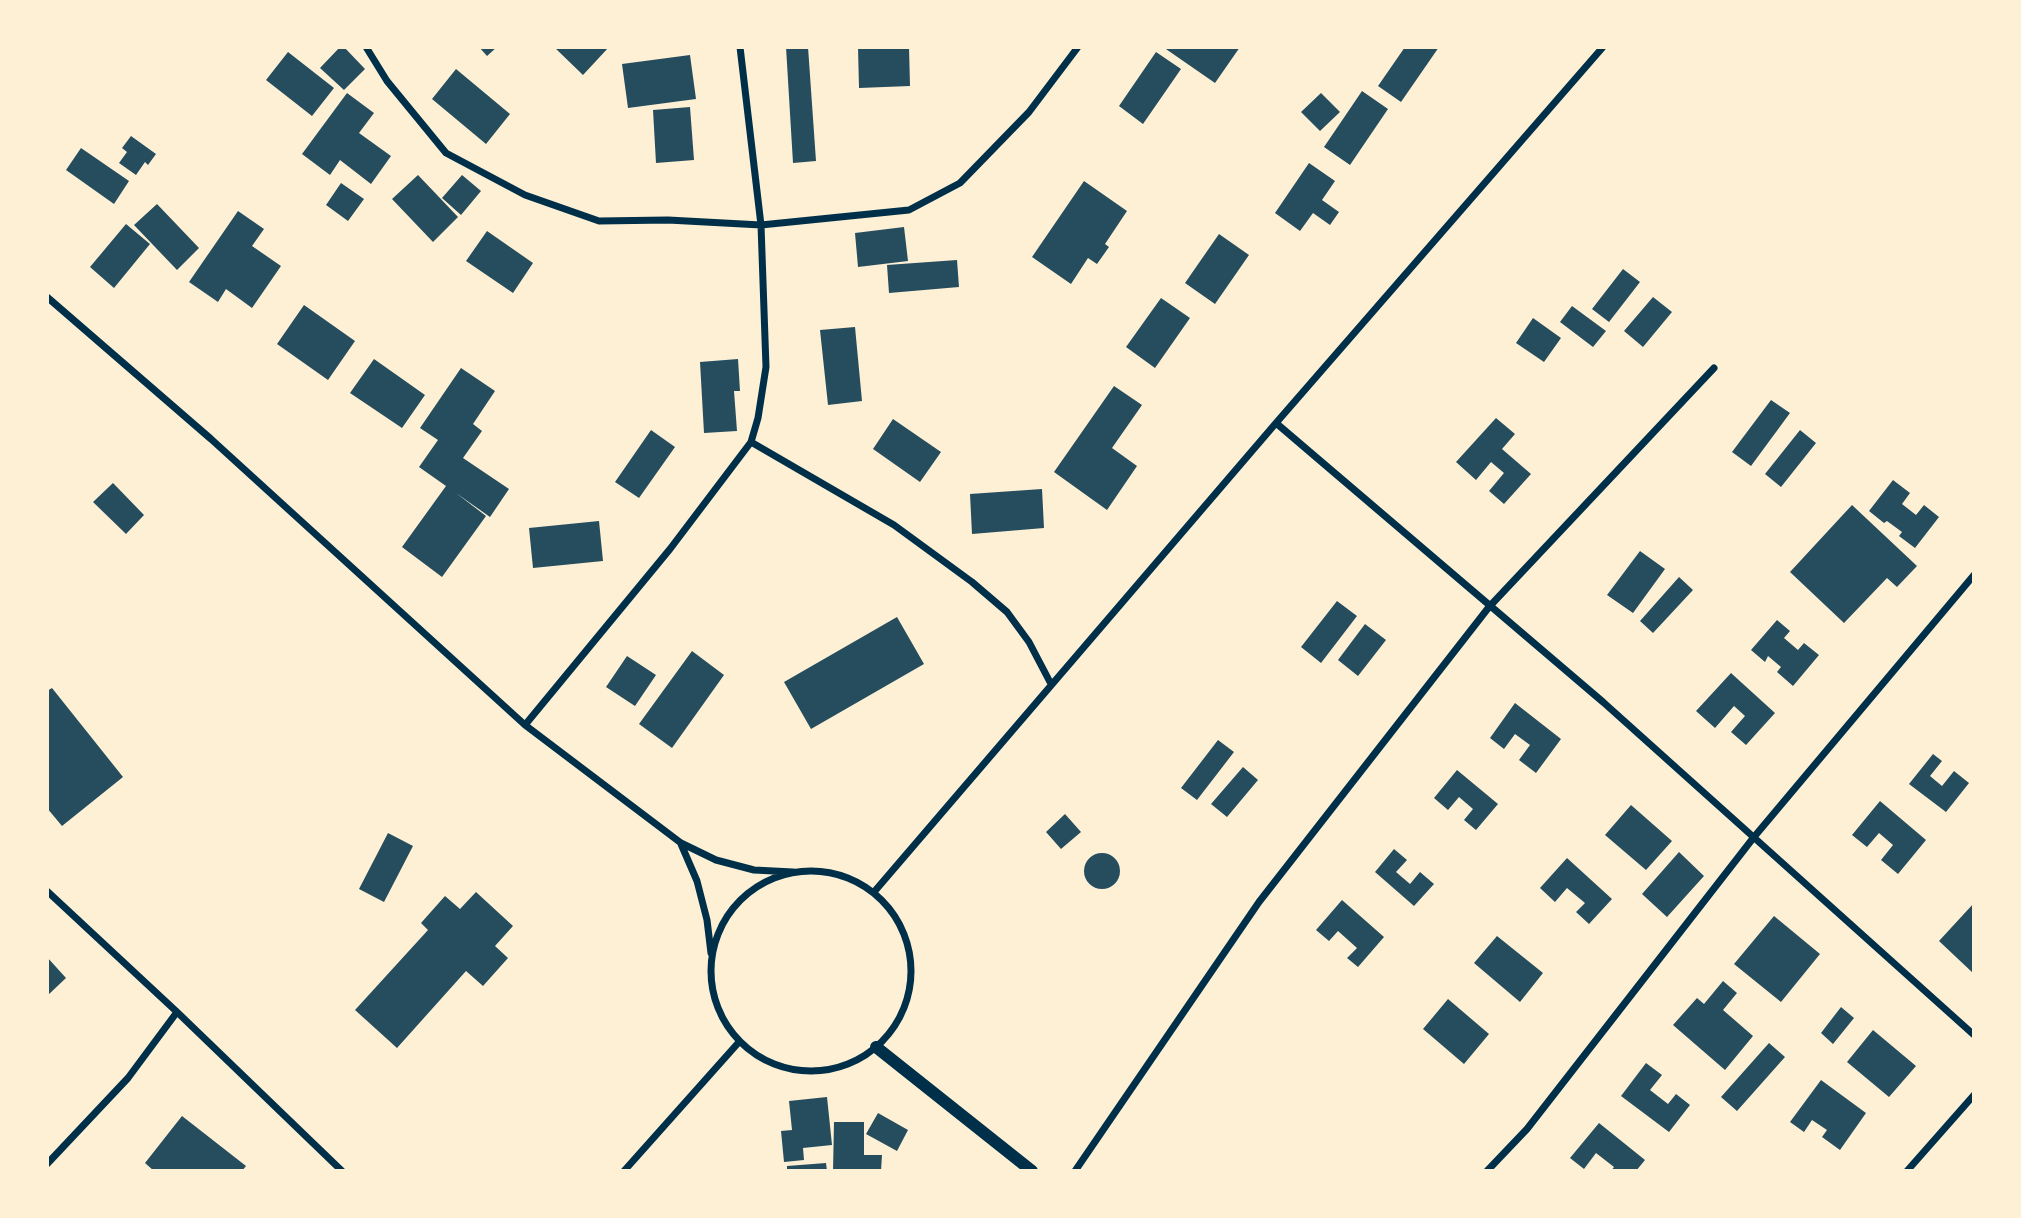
<!DOCTYPE html>
<html>
<head>
<meta charset="utf-8">
<style>
  body { margin:0 }
  #map { position:relative; width:2021px; height:1218px; overflow:hidden; background:#fdf0d5; font-family:Ubuntu,sans-serif }
  canvas { display:block }
  .frame { position:absolute; inset:0; border:49px solid #fdf0d5; pointer-events:none }
</style>
</head>
<body>
<div id="map">
<canvas width="2021" height="1218"></canvas>
<div class="frame"></div>
</div>
<script>
const g = document.querySelector('canvas').getContext('2d');
g.lineJoin = 'round';
function paint(path, color) {
  g.fillStyle = color;
  g.fill(path, 'evenodd');
}
function shape(rows) {
  const path = new Path2D();
  for (const r of rows) {
    if (r.length === 3) {
      path.moveTo(r[0] + r[2], r[1]);
      path.arc(r[0], r[1], r[2], 0, 2 * Math.PI);
      continue;
    }
    path.moveTo(r[0], r[1]);
    for (let i = 2; i < r.length; i += 2) path.lineTo(r[i], r[i + 1]);
  }
  return path;
}
function trace(path, color, width, dash) {
  g.strokeStyle = color;
  g.lineWidth = width;
  g.lineCap = dash ? 'butt' : 'round';
  g.setLineDash(dash || []);
  g.stroke(path);
}
const building = shape([
  [340,47,344,47,365,69,344,90,320,68],
  [479,47,497,47,487,56],
  [554,47,609,47,583,75],
  [786,47,808,47,816,161,793,163],
  [858,47,909,47,910,86,859,88],
  [1163,47,1240,47,1215,83],
  [1405,47,1439,47,1401,102,1378,86],
  [288,52,334,88,312,116,266,80],
  [1156,52,1181,69,1143,124,1119,106],
  [690,55,696,99,628,108,622,64],
  [456,69,510,114,486,144,432,99],
  [1362,91,1388,109,1350,165,1324,147],
  [347,93,374,113,359,133,391,156,371,184,340,160,330,175,302,154],
  [1321,93,1340,112,1320,131,1301,112],
  [690,107,694,160,656,163,653,110],
  [131,136,156,154,148,165,145,162,136,175,119,163,127,152,122,148],
  [81,148,129,181,114,204,66,170],
  [1309,163,1335,181,1322,200,1339,212,1330,225,1313,213,1300,231,1275,213],
  [418,175,458,217,433,242,392,199],
  [462,175,481,191,461,215,442,198],
  [1084,181,1127,211,1105,244,1109,247,1097,264,1088,258,1071,284,1032,257],
  [341,183,364,199,348,221,326,205],
  [157,204,199,248,177,270,134,225],
  [238,211,264,229,252,246,281,266,252,308,226,289,218,302,189,282],
  [126,224,150,244,114,288,90,267],
  [904,227,908,261,858,267,855,233],
  [487,231,533,263,513,293,466,261],
  [1219,234,1249,255,1215,304,1185,283],
  [957,260,959,287,889,293,887,265],
  [1623,269,1640,282,1609,322,1592,309],
  [1653,297,1672,312,1643,347,1624,331],
  [1161,298,1190,318,1155,368,1126,347],
  [304,305,355,341,328,380,277,344],
  [1572,306,1606,331,1593,347,1560,322],
  [1533,318,1561,338,1544,362,1516,343],
  [855,327,862,401,828,405,820,330],
  [374,359,425,395,402,428,350,393],
  [738,359,740,391,734,391,737,431,704,433,700,362],
  [461,368,495,391,473,424,482,431,463,458,509,489,490,517,456,493,486,516,442,577,402,547,446,486,419,467,438,440,420,428],
  [1114,386,1142,405,1112,448,1137,466,1107,510,1054,472],
  [1771,400,1790,413,1751,466,1732,452],
  [1496,418,1515,434,1502,449,1531,474,1504,504,1489,491,1504,473,1491,462,1476,480,1456,462],
  [893,419,941,452,920,482,873,449],
  [651,430,675,447,639,498,615,482],
  [1800,430,1816,443,1781,487,1765,474],
  [1893,480,1910,493,1902,504,1916,515,1924,505,1939,517,1915,548,1899,536,1902,532,1887,521,1884,523,1869,511],
  [113,483,144,515,126,534,93,502],
  [1042,489,1044,528,972,534,970,494],
  [1852,505,1917,566,1897,587,1887,578,1844,623,1790,572],
  [599,521,603,561,533,568,529,528],
  [1640,551,1665,569,1633,613,1607,595],
  [1679,577,1693,590,1653,633,1640,621],
  [1337,601,1357,616,1321,663,1301,647],
  [897,617,924,664,811,729,784,682],
  [1777,620,1790,631,1784,638,1798,650,1804,643,1819,655,1793,686,1777,672,1781,667,1768,656,1765,662,1751,650],
  [1365,624,1386,640,1358,676,1338,660],
  [692,651,724,675,672,748,639,724],
  [627,656,656,675,635,706,606,687],
  [1731,673,1775,713,1746,745,1731,732,1745,716,1734,706,1715,728,1696,711],
  [52,688,123,777,62,826,47,808,47,691],
  [1515,703,1561,739,1536,773,1519,760,1530,745,1515,734,1504,749,1490,738],
  [1218,740,1234,752,1197,800,1181,788],
  [1933,754,1942,761,1930,776,1942,786,1954,771,1969,783,1946,812,1909,784],
  [1243,767,1258,780,1227,817,1211,804],
  [1457,770,1498,804,1476,830,1464,820,1473,809,1459,797,1448,810,1434,798],
  [1880,801,1926,840,1898,874,1881,860,1893,845,1879,833,1867,847,1852,835],
  [1631,805,1672,841,1646,870,1605,835],
  [1065,814,1081,832,1061,849,1046,832],
  [388,833,413,846,384,902,359,889],
  [1394,849,1407,860,1396,872,1410,884,1420,872,1434,884,1414,906,1375,872],
  [1679,852,1704,876,1667,917,1642,894],
  [1102,871,18],
  [1567,858,1612,899,1589,924,1576,912,1585,903,1567,888,1555,902,1540,888],
  [476,892,513,926,495,946,508,958,483,986,466,971,397,1048,355,1010,428,930,421,923,445,896,460,909],
  [1342,900,1384,937,1358,967,1347,958,1357,948,1338,931,1329,941,1316,930],
  [1974,903,1974,974,1939,941],
  [1774,916,1820,954,1781,1002,1734,964],
  [1497,936,1543,973,1520,1002,1474,963],
  [47,957,66,978,47,996],
  [1723,981,1737,993,1723,1010,1753,1036,1725,1070,1673,1025,1697,998,1704,1004],
  [1448,999,1489,1034,1464,1064,1423,1029],
  [1841,1007,1854,1018,1833,1044,1821,1033],
  [1873,1030,1916,1066,1889,1097,1847,1062],
  [1769,1043,1785,1057,1737,1111,1721,1097],
  [1646,1063,1662,1075,1650,1090,1668,1104,1676,1094,1690,1105,1669,1132,1621,1096],
  [1821,1080,1866,1113,1840,1150,1822,1137,1827,1130,1812,1120,1804,1132,1790,1122],
  [827,1097,832,1145,803,1148,804,1160,784,1162,781,1131,792,1130,789,1101],
  [878,1113,908,1130,897,1151,866,1134],
  [182,1116,246,1166,242,1171,154,1171,145,1163],
  [834,1122,864,1122,864,1155,882,1155,881,1171,833,1171],
  [1599,1123,1645,1160,1636,1171,1611,1171,1614,1167,1596,1153,1584,1169,1570,1158],
  [826,1163,827,1171,787,1171,787,1166]
]);
const minor = shape([
  [366,47,387,81,446,153,525,195,599,221,668,220,761,225,909,210,960,183,1029,112,1078,47],
  [47,297,211,439,525,725,681,843,716,860,754,870,793,872],
  [1276,423,1603,702,1974,1035],
  [751,442,894,525,972,582,1007,612,1029,642,1051,684],
  [525,725,670,549,751,442,758,418,766,367,761,225,740,47],
  [681,844,697,881,707,920,711,953],
  [811,971,100],
  [47,891,177,1012,342,1171],
  [874,892,1276,423,1603,47],
  [47,1164,128,1078,177,1012],
  [624,1171,739,1042],
  [1075,1171,1259,902,1489,607,1714,368],
  [1487,1171,1527,1129,1754,837,1974,575],
  [1907,1171,1974,1095]
]);
const tertiary = shape([
  [876,1047,1032,1171]
]);
paint(building, '#264d5e');
trace(minor, '#003049', 7);
trace(tertiary, '#003049', 12);
</script>
</body>
</html>
